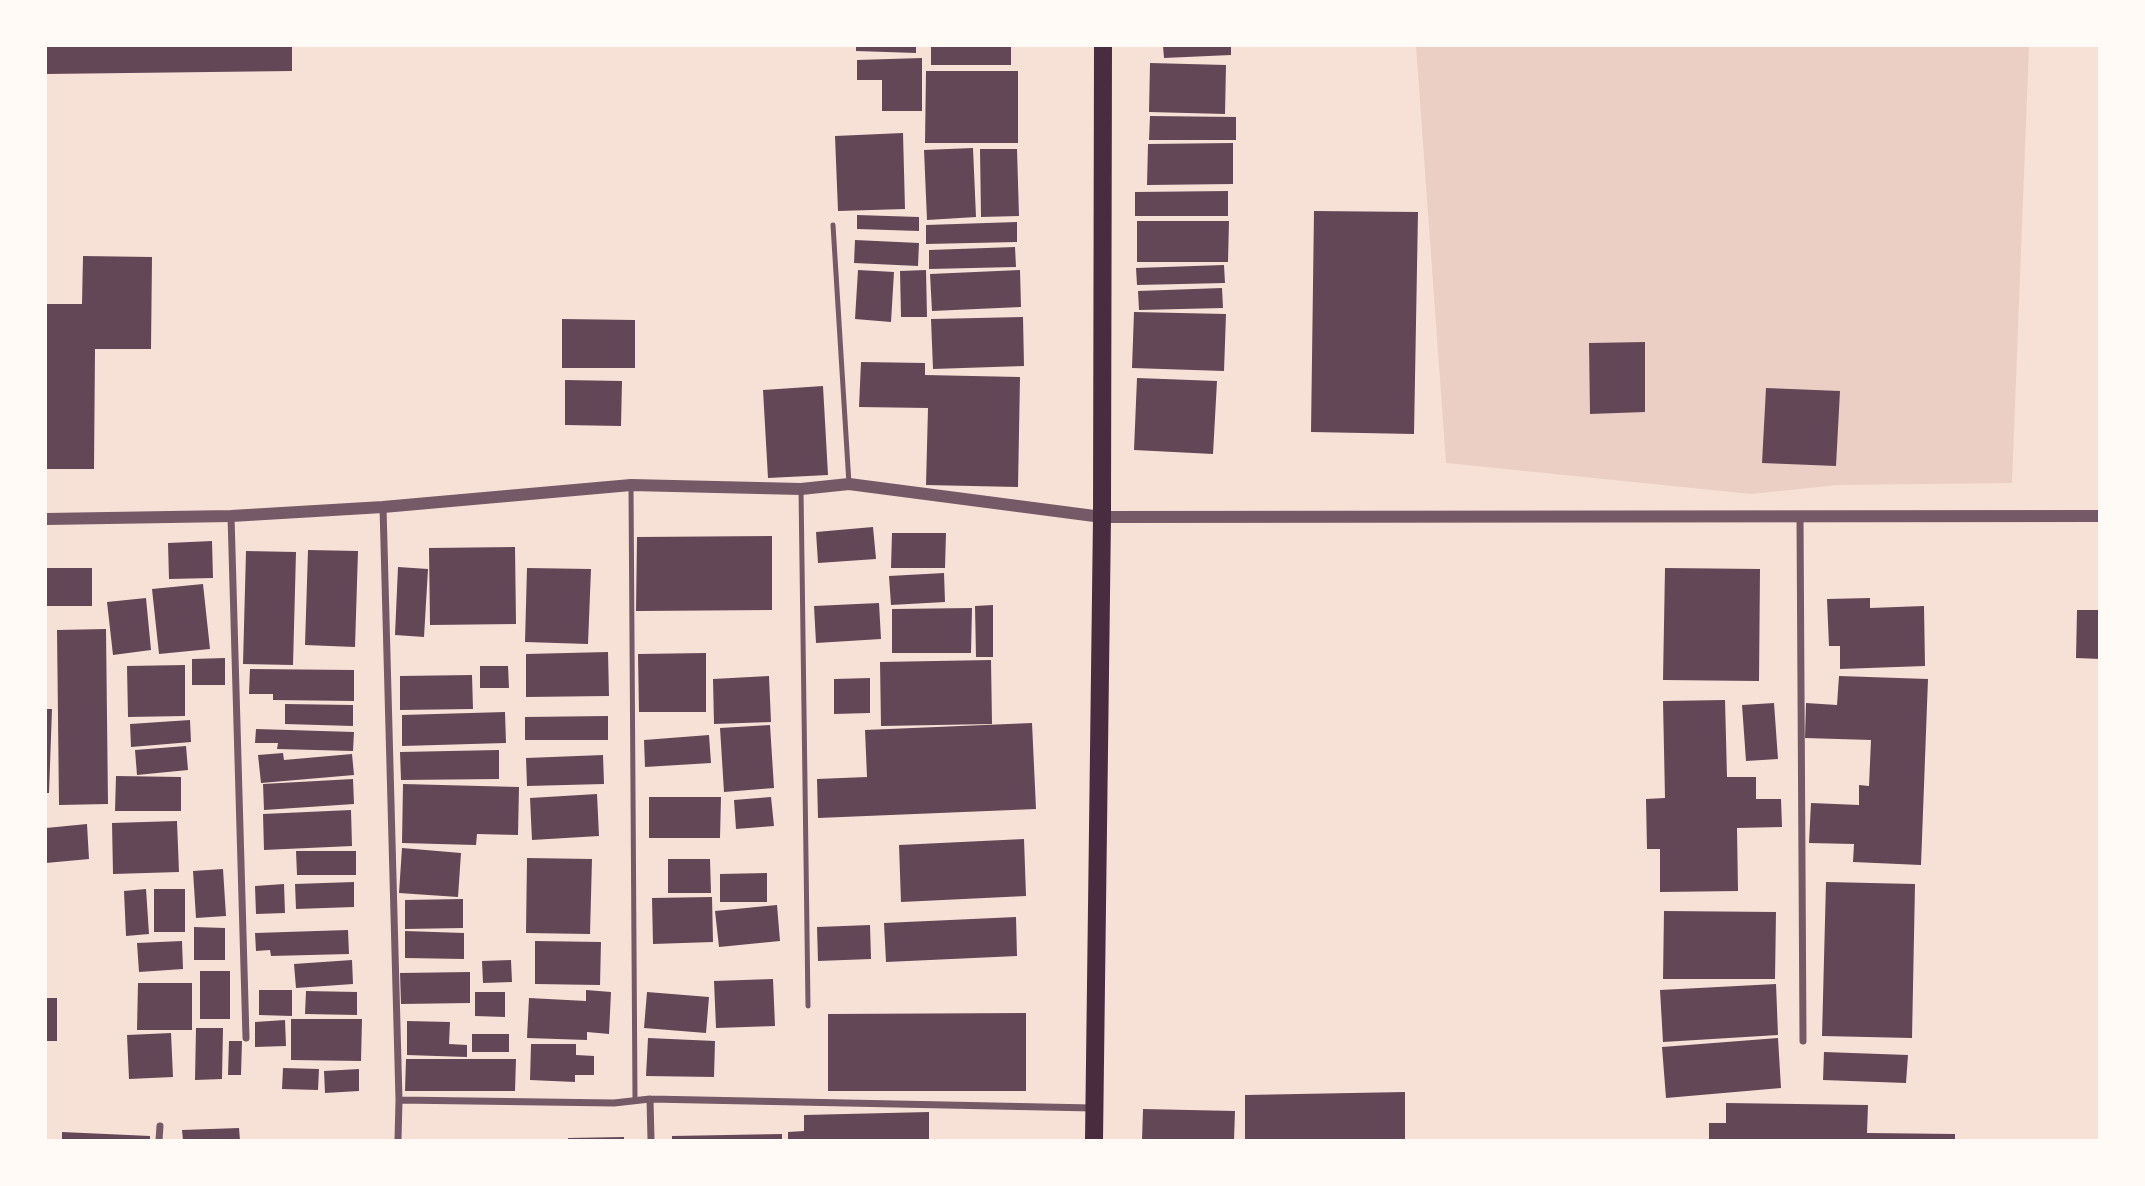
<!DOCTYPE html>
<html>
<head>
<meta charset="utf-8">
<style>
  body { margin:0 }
  #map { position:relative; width:2145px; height:1186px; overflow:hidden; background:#f7e1d7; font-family:"Crimson Pro",serif }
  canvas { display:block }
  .frame { position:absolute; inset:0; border:47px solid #fffaf5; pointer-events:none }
</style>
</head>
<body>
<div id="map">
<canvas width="2145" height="1186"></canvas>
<div class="frame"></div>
</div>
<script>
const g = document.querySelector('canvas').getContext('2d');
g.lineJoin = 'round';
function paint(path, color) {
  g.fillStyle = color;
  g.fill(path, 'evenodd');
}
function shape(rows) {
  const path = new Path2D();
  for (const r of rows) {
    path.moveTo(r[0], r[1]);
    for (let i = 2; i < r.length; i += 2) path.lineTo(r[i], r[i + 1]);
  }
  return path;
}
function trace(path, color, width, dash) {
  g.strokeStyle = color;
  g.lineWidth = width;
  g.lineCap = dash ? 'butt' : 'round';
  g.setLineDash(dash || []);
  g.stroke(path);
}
const green = shape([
  [1416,46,2029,46,2012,483,1838,485,1751,494,1446,463]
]);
const building = shape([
  [46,46,292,46,292,71,46,74],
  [856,46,916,46,916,53,856,51],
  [931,46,1011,46,1011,65,931,65],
  [1163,46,1231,46,1231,55,1164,58],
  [922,58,922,111,882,111,882,80,857,80,857,60],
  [1150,63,1226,65,1225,114,1149,112],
  [926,71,1018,71,1018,143,925,143],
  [1150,116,1236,117,1236,140,1149,140],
  [903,133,905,209,838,211,835,136],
  [1233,143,1233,184,1147,185,1148,144],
  [973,148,976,217,927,220,924,150],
  [980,149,1017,149,1019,216,981,217],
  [1228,191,1228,216,1135,216,1135,192],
  [1314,211,1418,212,1414,434,1311,432],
  [857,215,919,217,919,231,857,229],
  [1137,221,1229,221,1228,262,1137,262],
  [1017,222,1017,242,926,244,926,225],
  [855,240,919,243,918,266,854,263],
  [1015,247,1016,267,929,269,929,250],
  [83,256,152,257,151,349,95,349,94,469,46,469,46,304,82,304],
  [1224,265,1225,283,1137,285,1136,268],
  [858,270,894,272,891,322,855,319],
  [926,270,927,317,901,317,900,271],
  [1020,270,1021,307,932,311,930,274],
  [1222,288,1223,308,1139,310,1138,291],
  [1134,312,1226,314,1224,371,1132,368],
  [1023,317,1024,366,933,369,931,319],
  [562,319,635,320,635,368,562,368],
  [1645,342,1645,412,1590,414,1589,343],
  [861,362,925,363,925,375,1020,377,1018,487,926,485,928,408,859,407],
  [1137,378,1217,381,1213,454,1134,450],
  [565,380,622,381,621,426,565,425],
  [823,386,828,475,768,478,763,390],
  [1766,388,1840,391,1836,466,1762,463],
  [873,527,876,559,818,563,816,532],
  [892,533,946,533,945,568,891,568],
  [772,536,772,610,636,611,637,537],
  [212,541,213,578,169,579,168,543],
  [515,547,516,624,430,625,429,548],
  [308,550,358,551,355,647,305,645],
  [246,551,296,552,293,665,243,664],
  [398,567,428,569,424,637,395,635],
  [46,568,92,568,92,606,46,606],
  [527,568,591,569,588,644,525,642],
  [1665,568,1760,569,1759,681,1663,680],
  [944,573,945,602,891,605,889,576],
  [203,584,210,649,159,654,152,589],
  [146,598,151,650,113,655,107,602],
  [1870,598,1870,608,1924,606,1925,666,1840,669,1840,646,1829,646,1827,599],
  [879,603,881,639,816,643,814,606],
  [993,605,993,657,976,657,975,606],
  [972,608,971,653,892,653,892,609],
  [2077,610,2100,610,2100,659,2076,658],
  [106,629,108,804,59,805,57,630],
  [608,652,609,696,526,697,526,654],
  [706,653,706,712,639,712,638,654],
  [225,658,225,685,192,685,192,659],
  [991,660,992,724,881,726,880,662],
  [185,665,185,716,128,717,127,666],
  [480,666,508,666,509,688,480,688],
  [250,669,354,670,354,701,273,700,273,694,249,694],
  [472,675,473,709,400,710,400,676],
  [769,676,771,722,714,724,713,679],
  [1839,676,1928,679,1921,865,1853,862,1854,844,1809,843,1811,803,1859,805,1859,785,1869,786,1871,740,1805,738,1806,703,1837,705],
  [870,678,870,713,834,714,834,679],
  [1725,700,1727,777,1756,777,1756,799,1781,799,1782,827,1737,828,1738,891,1660,892,1660,849,1647,849,1646,799,1665,798,1663,701],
  [1774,703,1778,759,1746,761,1742,705],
  [285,704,353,705,353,726,285,724],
  [46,709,52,709,49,793,46,793],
  [505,712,506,743,402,746,402,715],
  [608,716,608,740,525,740,525,717],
  [190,720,191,742,131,747,130,724],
  [1032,723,1036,809,818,818,817,779,867,777,865,730],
  [770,725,774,788,724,792,720,728],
  [256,729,354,732,353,751,277,749,278,743,255,743],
  [709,735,711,763,645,767,644,740],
  [186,746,188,770,137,775,135,750],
  [499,750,499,779,401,780,400,752],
  [283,753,284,760,352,754,354,775,261,783,258,755],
  [603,755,604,784,527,786,526,758],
  [116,776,181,777,181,811,115,811],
  [353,779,354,804,264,810,263,784],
  [403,784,519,787,518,835,477,834,476,845,402,843],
  [597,794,599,836,532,840,530,798],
  [649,797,721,797,720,838,649,838],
  [771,797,774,826,736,829,734,800],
  [351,810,352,846,264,850,263,814],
  [177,821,179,872,113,874,112,823],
  [87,824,89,859,46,863,46,828],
  [1024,839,1026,896,901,902,899,845],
  [402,848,461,853,458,897,399,893],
  [296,851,356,851,356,875,297,875],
  [527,858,592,859,590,934,526,933],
  [668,859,710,859,711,893,668,893],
  [223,869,226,916,196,918,193,871],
  [767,873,767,902,720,902,720,874],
  [354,882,354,907,296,909,295,884],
  [1826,882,1915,884,1912,1038,1822,1036],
  [284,884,285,913,256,914,255,886],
  [146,889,149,934,126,936,124,891],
  [154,889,185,889,185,932,154,932],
  [712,897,713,942,653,944,652,898],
  [463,899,463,928,405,929,405,900],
  [777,905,780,941,719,947,715,911],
  [1664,911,1776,912,1775,979,1663,979],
  [1016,917,1017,956,886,962,884,923],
  [870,925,871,959,818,961,817,927],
  [194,927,225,928,225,960,194,960],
  [348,930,349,954,271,956,270,950,256,951,255,933],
  [405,931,464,933,464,959,405,958],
  [182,941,183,969,139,972,137,943],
  [535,941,601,942,600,985,535,984],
  [352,960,353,984,296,988,294,964],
  [511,960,512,982,483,983,482,961],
  [200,971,230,971,230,1019,200,1019],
  [470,972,470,1003,401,1004,400,973],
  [773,979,775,1026,716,1028,714,981],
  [138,983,192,983,192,1030,137,1030],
  [1776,984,1778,1035,1663,1042,1660,990],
  [259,990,292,990,292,1016,259,1015],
  [586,990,611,992,609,1034,587,1032,587,1040,527,1038,529,998,586,1001],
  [306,991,357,992,357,1015,305,1014],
  [475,992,505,992,505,1017,475,1016],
  [647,992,709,997,706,1033,644,1028],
  [46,998,57,998,57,1041,46,1041],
  [1026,1013,1026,1091,828,1091,828,1014],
  [291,1019,362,1019,361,1061,291,1060],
  [285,1020,286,1046,255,1047,255,1022],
  [407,1021,450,1022,449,1044,467,1045,467,1057,407,1055],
  [196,1028,223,1028,222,1079,195,1080],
  [171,1033,173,1077,129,1079,127,1035],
  [472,1034,509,1034,509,1052,472,1052],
  [648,1038,715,1041,714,1077,646,1076],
  [1778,1038,1781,1088,1666,1098,1662,1047],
  [229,1041,242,1041,241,1075,228,1075],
  [531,1044,576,1044,576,1055,594,1056,594,1075,575,1075,575,1082,530,1080],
  [1824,1052,1908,1055,1906,1083,1823,1080],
  [406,1059,516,1059,515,1091,405,1091],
  [283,1068,319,1069,318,1090,282,1089],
  [359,1069,359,1091,325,1093,324,1071],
  [1405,1092,1405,1140,1245,1140,1245,1095],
  [1726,1103,1868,1105,1867,1133,1955,1134,1955,1140,1709,1140,1709,1123,1726,1123],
  [1143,1109,1235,1111,1234,1140,1142,1140],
  [929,1112,929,1140,788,1140,788,1132,804,1131,804,1115],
  [239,1128,240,1140,183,1140,182,1130],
  [62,1132,150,1136,150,1140,62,1140],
  [782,1134,782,1140,672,1140,672,1136],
  [624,1137,624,1140,568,1140,568,1138]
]);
const service = shape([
  [833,225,849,484],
  [631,486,635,1099],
  [801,489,808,1006]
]);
const minor = shape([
  [383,507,399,1100,398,1140],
  [231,516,246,1038],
  [1800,516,1803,1041],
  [650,1099,651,1140],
  [399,1100,614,1103,650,1099,1093,1108],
  [159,1140,160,1126]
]);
const tertiary = shape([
  [46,519,231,516,383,507,631,485,801,489,849,484,1102,517,2100,516]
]);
const primary = shape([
  [1094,1140,1102,517,1103,46]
]);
paint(green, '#ebcfc5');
paint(building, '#644757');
trace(service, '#755966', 5);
trace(minor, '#755966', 7);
trace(tertiary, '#755966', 12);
trace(primary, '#4a2c40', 18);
</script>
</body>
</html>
